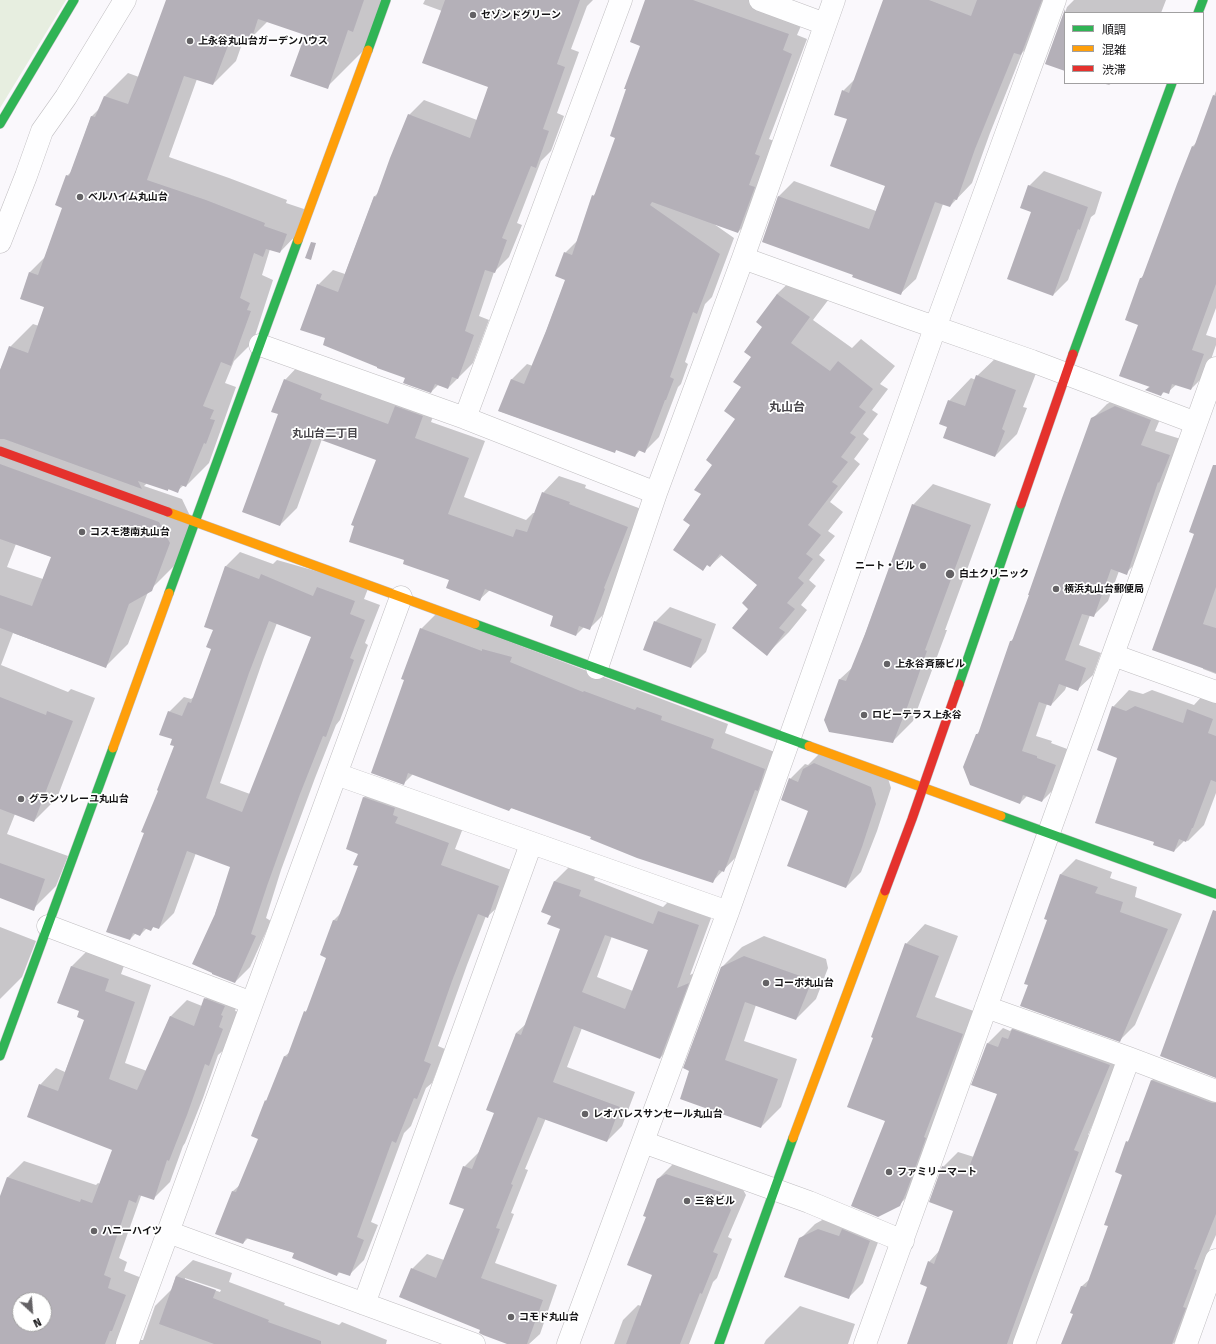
<!DOCTYPE html>
<html>
<head>
<meta charset="utf-8">
<style>
  body { margin:0 }
  #map { position:relative; width:1216px; height:1344px; overflow:hidden; background:#faf8fc; font-family:"Fira Sans","Noto Sans JP",sans-serif }
  canvas { display:block }
  .legend { position:absolute; left:1064px; top:12px; width:140px; height:72px; box-sizing:border-box; background:#fff; border:1px solid #a1a0a1; margin:0; padding:5px 7px; list-style:none; font-size:12px; color:#131214 }
  .legend li { display:flex; align-items:center; gap:8px; height:20px }
  .legend b { width:20px; border:1px solid #a1a0a1 }
  .north { position:absolute; left:12px; top:1292px; width:40px; height:40px; box-sizing:border-box; background:#fff; border:1px solid #a1a0a1; border-radius:50%; rotate:154deg; font-size:11px; font-weight:700; line-height:16px; text-align:center; color:#131214 }
  .north::after { content:''; display:block; margin:auto; width:14px; height:18px; background:#646265; clip-path:polygon(50% 0,100% 100%,50% 72%,0 100%) }
</style>
</head>
<body>
<div id="map">
<canvas width="1216" height="1344"></canvas>
<ul class="legend">
<li><b style="height:5px;background:#30b455"></b>順調</li>
<li><b style="height:5px;background:#ff9f0a"></b>混雑</li>
<li><b style="height:5px;background:#e5322d"></b>渋滞</li>
</ul>
<div class="north">N</div>
</div>
<script>
const g = document.querySelector('canvas').getContext('2d');
g.lineJoin = 'round';
function paint(path, color) {
  g.fillStyle = color;
  g.fill(path, 'evenodd');
}
function shape(rows) {
  const path = new Path2D();
  for (const r of rows) {
    path.moveTo(r[0], r[1]);
    for (let i = 2; i < r.length; i += 2) path.lineTo(r[i], r[i + 1]);
  }
  return path;
}
function trace(path, color, width, dash) {
  g.strokeStyle = color;
  g.lineWidth = width;
  g.lineCap = dash ? 'butt' : 'round';
  g.setLineDash(dash || []);
  g.stroke(path);
}
function write(font, color, halo, rows, align = 'center') {
  g.font = font + ' "Fira Sans","Noto Sans JP",sans-serif';
  g.lineWidth = 3.5;
  g.setLineDash([]);
  g.textBaseline = 'middle';
  g.strokeStyle = halo;
  g.fillStyle = color;
  for (const [text, x, y, turn = 0] of rows) {
    g.save();
    g.translate(x, y);
    g.rotate((+turn || 0) * Math.PI / 180);
    g.textAlign = isNaN(turn) ? turn : align;
    if (halo) g.strokeText(text, 0, 0);
    g.fillText(text, 0, 0);
    g.restore();
  }
}
const green = shape([
  [0,0,66,0,0,108]
]);
const shadow = shape([
  [167,0,276,0,270,19,247,42,243,41,236,61,213,84,197,79,169,157,229,178,287,200,286,203,310,211,303,228,280,252,270,249,262,275,273,280,253,342,234,361,225,383,236,387,209,463,186,486,184,485,177,491,169,489,168,490,147,483,144,486,182,499,192,520,174,566,148,592,128,644,105,667,13,633,1,665,68,692,71,689,95,698,57,798,34,821,15,814,7,834,68,856,56,886,33,909,0,897,0,370,10,347,33,324,39,326,45,307,21,298,30,272,45,257,63,207,67,176,71,172,91,117,100,108,105,96,128,73,139,77],
  [16,544,52,557,43,579,7,567],
  [306,0,384,0,364,50,327,87,306,35],
  [425,0,593,0,587,6,571,49,579,52,557,113,564,116,551,151,541,161,517,223,522,225,509,257,494,272,479,316,489,320,473,363,448,388,438,385,431,392,406,377,327,338,318,285,333,270,345,274,374,197,378,193,409,115,424,100,477,120,489,86,442,11,423,4],
  [646,0,758,0,804,19,797,35,807,39,769,139,774,141,753,217,738,232,714,224,734,238,712,297,705,304,685,362,688,364,681,384,678,387,659,437,644,452,640,450,635,456,617,449,614,452,499,411,512,379,527,364,533,366,566,279,565,253,579,239,593,196,597,192,616,137,641,45],
  [885,0,1051,0,1036,39,1022,53,990,133,972,183,950,206,943,204,916,279,900,294,854,274,763,241,779,196,794,181,876,211,886,186,848,119,843,91,857,77],
  [1074,0,1166,0,1161,13,1065,13,1065,70,1046,63,1067,7],
  [1102,83,1112,83,1109,85],
  [1216,91,1216,308,1206,335,1216,338,1216,345,1206,374,1191,389,1177,384,1168,392,1165,391,1161,395,1146,390,1150,386,1139,324,1141,278,1145,274,1193,146,1197,142],
  [1044,171,1102,192,1095,214,1091,217,1068,280,1053,295,1033,211,1029,186],
  [800,272,832,295,813,320,852,348,861,339,895,366,880,384,888,389,872,410,878,414,863,434,869,439,854,459,860,464,830,502,843,512,828,531,835,536,819,555,825,560,809,580,816,586,801,605,807,610,789,632,767,654,758,585,722,555,710,566,691,525,714,465,736,419,742,387,764,327,777,294],
  [1000,354,1038,368,1023,407,1027,408,1017,434,995,456,949,401,971,378,976,380,977,376],
  [301,363,439,400,431,422,485,441,464,497,526,520,533,513,535,513,543,493,559,476,586,485,585,488,644,510,606,612,589,629,584,627,576,635,555,616,490,590,480,599,450,580,405,559,377,459,322,439,297,508,280,525,280,414,285,380],
  [1131,391,1166,405,1155,431,1184,440,1141,558,1126,573,1119,571,1108,601,1093,616,1090,615,1079,645,1101,653,1093,675,1078,689,1067,685,1065,690,1051,705,1047,704,1036,736,1052,741,1051,743,1070,750,1057,786,1042,801,1027,796,1020,803,977,734,980,731,1011,641,1015,637,1092,419,1107,404],
  [1216,466,1216,674,1203,669,1195,533],
  [933,484,991,504,945,630,947,630,913,721,892,742,825,720,840,679,853,667,913,505],
  [240,552,273,564,277,560,369,586,364,599,380,605,365,643,368,645,340,720,336,725,315,778,281,870,266,918,271,921,250,967,235,982,215,914,232,866,196,853,174,913,159,928,154,926,151,930,147,928,140,935,136,933,130,939,145,832,175,746,169,712,184,697,191,699,195,696,212,648,225,567],
  [277,623,312,636,250,794,220,783,264,657],
  [670,607,716,624,706,652,691,667,655,622],
  [436,614,728,724,725,733,780,754,738,855,712,882,592,836,512,808,509,810,413,774,404,783,406,680,421,629],
  [1129,690,1143,694,1152,690,1194,705,1205,693,1216,698,1216,793,1204,825,1188,841,1185,840,1174,851,1155,841,1118,757,1113,707],
  [819,754,886,772,891,788,877,831,861,872,846,887,809,811,790,779,805,764,808,765],
  [379,782,463,828,455,849,514,871,503,902,487,917,486,916,467,965,438,1046,445,1049,432,1083,426,1088,411,1126,404,1133,371,1222,378,1225,364,1260,349,1275,340,1272,337,1275,295,1253,248,1238,243,1243,233,1191,241,1184,259,1138,252,1136,266,1101,268,1099,285,1056,290,1052,305,1012,308,1009,327,957,334,920,342,912,359,866,359,853,347,848,364,797],
  [1076,859,1112,872,1110,878,1137,887,1135,897,1182,914,1135,1025,1120,1040,1048,919,1045,918,1061,874],
  [570,866,596,875,594,880,663,907,674,896,714,910,690,975,702,969,675,1043,660,1058,582,1028,567,1067,635,1092,622,1126,607,1141,546,1118,525,1169,528,1170,511,1213,514,1214,495,1263,557,1285,540,1334,529,1344,510,1344,481,1329,412,1269,427,1254,444,1260,465,1208,464,1167,479,1152,495,1113,516,1033,526,1024,561,928,552,915,555,881],
  [612,936,649,950,633,991,597,977],
  [925,924,958,936,935,997,982,1014,919,1185,899,1205,875,1037,906,944],
  [0,927,36,941,22,977,0,999],
  [764,936,826,959,828,968,816,999,796,1019,756,1005,744,1041,797,1059,781,1107,761,1127,691,1070,722,967,742,947],
  [88,950,125,963,121,974,151,985,125,1063,147,1071,170,1017,187,1000,202,1006,205,999,221,982,239,1000,235,1011,239,1012,226,1048,218,1055,203,1098,185,1143,183,1146,170,1182,153,1199,142,1195,141,1196,119,1258,127,1262,124,1271,147,1280,140,1340,143,1340,155,1306,172,1289,176,1276,193,1260,232,1273,229,1282,285,1303,284,1305,339,1325,342,1322,387,1340,386,1344,4,1344,0,1343,0,1199,8,1177,24,1161,96,1185,98,1183,100,1184,113,1149,40,1085,56,1068,65,1072,86,1019,81,1010,72,966],
  [185,1278,221,1290,220,1292,185,1280],
  [20,1300,44,1300,44,1324,20,1324],
  [1018,1023,1125,1049,1088,1135,1094,1137,1017,1344,908,1344,929,1286,929,1262,940,1250,955,1210,943,1167,958,1152,974,1157,998,1094,973,1085,988,1043,1003,1028,1010,1031],
  [1167,1065,1216,1084,1216,1235,1208,1253,1186,1331,1173,1344,1062,1344,1074,1313,1072,1312,1082,1286,1090,1279,1110,1225,1124,1175,1127,1142,1131,1138,1152,1080],
  [673,1164,736,1177,746,1195,728,1237,732,1239,717,1278,713,1282,689,1344,614,1344,623,1320,638,1305,641,1306,653,1274,647,1217,658,1179],
  [833,1214,884,1226,863,1283,848,1298,800,1239,815,1224],
  [800,1306,855,1324,848,1344,764,1344,766,1340]
]);
const building = shape([
  [166,0,364,0,353,32,348,30,328,89,290,76,305,35,258,19,250,44,231,38,213,85,184,76,147,180,206,200,265,223,264,226,287,234,280,253,266,249,263,257,254,253,240,298,250,303,247,310,251,311,231,366,221,362,203,406,214,410,210,419,215,420,206,444,204,443,186,487,181,485,178,493,168,489,168,491,138,481,142,489,4,439,0,439,0,370,9,346,28,353,44,307,20,299,29,272,38,275,62,208,55,205,66,175,69,176,91,116,95,117,104,96,128,104],
  [445,0,580,0,557,64,565,67,543,129,549,131,536,168,531,166,502,238,507,240,495,273,485,270,465,331,474,335,458,379,452,377,448,389,435,384,431,393,403,383,405,378,377,368,377,367,323,345,325,338,300,330,317,284,338,292,374,196,376,197,390,158,408,114,470,138,488,87,422,63],
  [645,0,693,0,789,34,783,50,792,54,755,154,760,156,749,185,755,187,738,233,652,202,650,205,720,254,697,314,693,312,670,377,674,379,666,400,665,400,645,453,638,450,635,457,616,450,615,453,498,411,511,379,524,384,546,331,565,280,555,276,564,252,572,255,592,195,594,196,615,138,610,136,626,89,624,89,640,46,630,42],
  [883,0,929,0,971,16,977,0,1042,0,1021,55,1014,53,975,149,957,200,954,199,950,207,935,202,901,295,852,277,853,275,762,242,778,196,869,229,885,186,830,166,847,119,834,115,842,90,849,93],
  [1065,9,1065,71,1045,64],
  [1213,95,1216,96,1216,284,1192,350,1204,354,1191,390,1172,384,1169,394,1163,392,1161,396,1145,390,1150,387,1119,376,1138,325,1125,320,1140,278,1142,278,1177,184,1192,146,1194,147],
  [1028,185,1088,207,1080,230,1078,229,1053,296,1007,279,1031,212,1020,208],
  [311,242,316,243,311,260,305,258],
  [777,294,810,317,791,343,830,371,838,361,873,389,859,407,866,412,850,433,856,437,841,457,848,462,832,482,838,486,808,525,821,535,806,554,813,559,798,578,804,583,787,603,795,609,779,628,785,632,767,656,732,628,748,609,742,603,757,585,720,554,710,567,707,565,703,571,673,550,690,525,683,520,701,494,694,490,712,465,706,460,735,419,724,411,741,387,733,382,751,357,744,352,762,327,756,322],
  [976,375,1016,390,1002,429,1005,431,995,457,943,438,947,427,939,424,948,400,965,406],
  [284,379,322,394,320,399,388,424,395,406,423,416,415,438,469,458,448,514,513,537,516,529,527,532,542,492,570,502,569,504,628,527,604,588,605,589,590,630,579,626,576,636,550,626,553,616,485,589,480,601,446,588,449,580,403,564,404,560,349,542,354,526,351,525,376,460,313,437,280,526,242,512,278,414,271,412],
  [1115,406,1151,420,1141,445,1170,455,1159,483,1158,482,1127,575,1111,569,1094,617,1082,614,1065,660,1086,668,1078,691,1059,684,1051,706,1039,702,1022,751,1037,756,1037,758,1056,765,1042,802,1023,795,1020,804,970,785,963,767,976,734,978,734,1010,641,1012,641,1029,595,1028,595,1062,498,1091,418],
  [0,464,159,522,170,543,152,591,129,604,106,668,0,628,0,595,32,606,51,557,0,539],
  [1213,465,1216,465,1216,587,1203,624,1216,628,1216,673,1152,650,1194,534,1189,532],
  [912,504,971,525,925,650,927,651,908,705,893,743,829,732,824,720,839,679,846,681,865,634],
  [225,566,259,579,261,574,313,596,317,587,355,601,350,614,365,620,350,658,354,660,326,737,323,736,300,794,267,886,251,934,256,936,235,983,212,974,212,973,192,964,215,914,230,867,187,851,159,929,153,927,151,931,144,928,140,936,133,933,130,940,106,932,144,833,141,832,158,791,157,790,174,746,170,745,172,739,159,735,168,711,182,716,188,702,191,703,211,649,206,647,213,630,204,627],
  [269,621,311,637,242,812,206,798,249,673],
  [654,621,702,639,691,668,643,650],
  [420,628,482,651,482,649,512,657,510,662,583,692,584,691,635,710,637,707,662,716,661,720,714,739,711,748,765,769,758,791,755,790,724,872,719,870,713,883,637,858,590,839,591,837,511,808,509,811,408,773,404,785,371,773,404,680,401,679],
  [0,697,46,715,47,711,73,721,34,822,0,809],
  [1112,706,1126,711,1135,706,1183,723,1187,709,1213,719,1208,733,1216,736,1216,782,1211,780,1193,828,1192,828,1186,842,1179,839,1174,852,1153,845,1154,842,1095,823,1117,758,1097,750],
  [814,763,871,787,876,804,862,847,846,888,787,866,808,811,781,800,789,778,798,782,803,769],
  [363,797,395,808,393,815,398,817,395,823,449,843,441,865,499,886,488,918,478,914,452,981,424,1061,431,1064,417,1099,414,1098,396,1143,392,1141,357,1237,364,1240,350,1276,338,1272,337,1276,292,1258,294,1253,246,1238,243,1244,215,1234,232,1191,236,1192,258,1139,251,1136,265,1100,266,1101,284,1056,287,1057,304,1011,306,1012,326,958,320,955,333,920,337,921,358,866,353,865,358,854,346,849],
  [0,863,45,879,34,911,0,898],
  [1060,874,1098,887,1095,893,1123,902,1120,912,1168,929,1120,1042,1020,1006,1028,985,1024,984,1047,920,1044,919],
  [554,881,581,890,579,896,653,924,658,911,699,925,677,988,689,983,660,1059,574,1026,553,1082,620,1107,607,1142,538,1117,511,1184,513,1185,496,1228,500,1229,481,1278,543,1300,527,1344,507,1344,483,1335,479,1333,480,1330,399,1297,411,1268,436,1278,464,1209,449,1204,463,1166,472,1169,494,1113,486,1110,516,1033,521,1035,560,929,547,924,551,916,541,912],
  [605,935,648,950,625,1009,582,992],
  [1213,910,1216,911,1216,1078,1160,1056],
  [905,943,939,956,916,1017,963,1034,924,1137,926,1138,906,1193,900,1206,878,1217,851,1206,885,1121,847,1107,873,1038,871,1037],
  [744,956,806,978,809,988,796,1020,745,1002,725,1060,778,1079,761,1128,680,1099,689,1071,683,1068,721,967],
  [71,966,109,979,105,991,135,1002,109,1079,137,1090,170,1016,194,1026,204,998,225,1006,221,1015,223,1016,219,1027,223,1029,209,1066,205,1064,187,1115,169,1161,167,1160,154,1200,139,1195,136,1203,129,1200,104,1275,111,1278,108,1288,126,1295,112,1331,110,1331,105,1344,0,1344,0,1196,7,1177,80,1202,81,1199,92,1203,112,1150,27,1117,39,1084,58,1091,84,1020,77,1017,79,1011,57,1003],
  [20,1300,44,1300,44,1324,20,1324],
  [1012,1029,1110,1065,1074,1150,1079,1152,1031,1278,1007,1344,907,1344,927,1287,920,1284,928,1261,934,1264,953,1211,929,1202,942,1166,966,1175,997,1094,971,1085,987,1043,998,1047,1002,1037,1008,1039],
  [1151,1080,1212,1103,1216,1103,1216,1214,1194,1269,1197,1270,1183,1307,1186,1308,1172,1344,1061,1344,1073,1314,1070,1313,1081,1286,1086,1287,1108,1226,1104,1225,1122,1175,1115,1172,1126,1141,1128,1142],
  [666,1174,721,1192,731,1210,713,1252,718,1254,702,1294,700,1293,680,1344,626,1344,652,1275,627,1265,646,1217,643,1216,657,1179],
  [818,1229,839,1236,842,1229,870,1241,849,1299,784,1277,799,1238],
  [176,1276,216,1290,213,1298,269,1320,268,1322,321,1341,321,1344,214,1344,159,1324]
]);
const street = shape([
  [760,0,825,24],
  [0,242,26,176,42,131,66,97,125,0],
  [743,258,909,318,1032,361,1196,423],
  [260,345,465,418,656,493],
  [465,418,621,0],
  [1113,655,1216,692],
  [597,668,656,493,743,258,834,0],
  [336,774,728,912],
  [48,926,252,1003],
  [986,1007,1129,1058,1216,1091],
  [643,1142,809,1202,903,1241],
  [168,1232,474,1344],
  [364,1304,531,844],
  [127,1344,401,597],
  [568,1344,728,912,935,328,1055,0],
  [865,1344,1216,368],
  [1024,1344,1129,1058],
  [1186,1344,1216,1260]
]);
const fast = shape([
  [1198,13,1203,0],
  [368,50,386,0],
  [0,124,74,0],
  [1073,354,1172,83],
  [169,593,298,240],
  [475,624,809,746],
  [959,684,1021,504],
  [1001,816,1216,894],
  [0,1056,113,748],
  [719,1344,793,1138]
]);
const slow = shape([
  [298,240,368,50],
  [168,512,475,624],
  [809,746,1001,816],
  [113,748,169,593],
  [793,1138,885,891]
]);
const jam = shape([
  [0,451,168,512],
  [1021,504,1073,354],
  [885,891,912,819,959,684]
]);
const markers = [
  [473,15,4,"#646265"],
  [190,41,4,"#646265"],
  [80,197,4,"#646265"],
  [82,532,4,"#646265"],
  [923,566,4,"#646265"],
  [950,574,5,"#646265"],
  [1056,589,4,"#646265"],
  [887,664,4,"#646265"],
  [864,715,4,"#646265"],
  [21,799,4,"#646265"],
  [766,983,4,"#646265"],
  [585,1114,4,"#646265"],
  [889,1172,4,"#646265"],
  [687,1201,4,"#646265"],
  [94,1231,4,"#646265"],
  [511,1317,4,"#646265"]
];
const poiNames = [
  ["セゾンドグリーン",481,15],
  ["上永谷丸山台ガーデンハウス",198,41],
  ["ベルハイム丸山台",88,197],
  ["コスモ港南丸山台",90,532],
  ["ニート・ビル",915,566,"right"],
  ["白土クリニック",959,574],
  ["横浜丸山台郵便局",1064,589],
  ["上永谷斉藤ビル",895,664],
  ["ロビーテラス上永谷",872,715],
  ["グランソレーユ丸山台",29,799],
  ["コーポ丸山台",774,983],
  ["レオパレスサンセール丸山台",593,1114],
  ["ファミリーマート",897,1172],
  ["三谷ビル",695,1201],
  ["ハニーハイツ",102,1231],
  ["コモド丸山台",519,1317]
];
const neighbourhoodNames = [
  ["丸山台二丁目",325,434]
];
const quarterNames = [
  ["丸山台",787,408]
];
paint(green, '#e7eee0');
paint(shadow, '#0003');
paint(building, '#b4b0b8');
trace(street, '#c0bec1', 23);
trace(fast, '#c0bec1', 10);
trace(slow, '#c0bec1', 10);
trace(jam, '#c0bec1', 10);
trace(street, '#fefeff', 22);
trace(fast, '#30b455', 9);
trace(slow, '#ff9f0a', 9);
trace(jam, '#e5322d', 9);
for (const [x, y, r, color] of markers) {
  const dot = new Path2D();
  dot.arc(x, y, r, 0, 2 * Math.PI);
  g.fillStyle = color;
  g.fill(dot);
  trace(dot, '#fff', 1.5);
}
write('bold 10px', '#131214', '#fff', poiNames, 'left');
write('bold 11px', '#474449', '#fff', neighbourhoodNames);
write('bold 12px', '#474449', '#fff', quarterNames);
</script>
</body>
</html>
